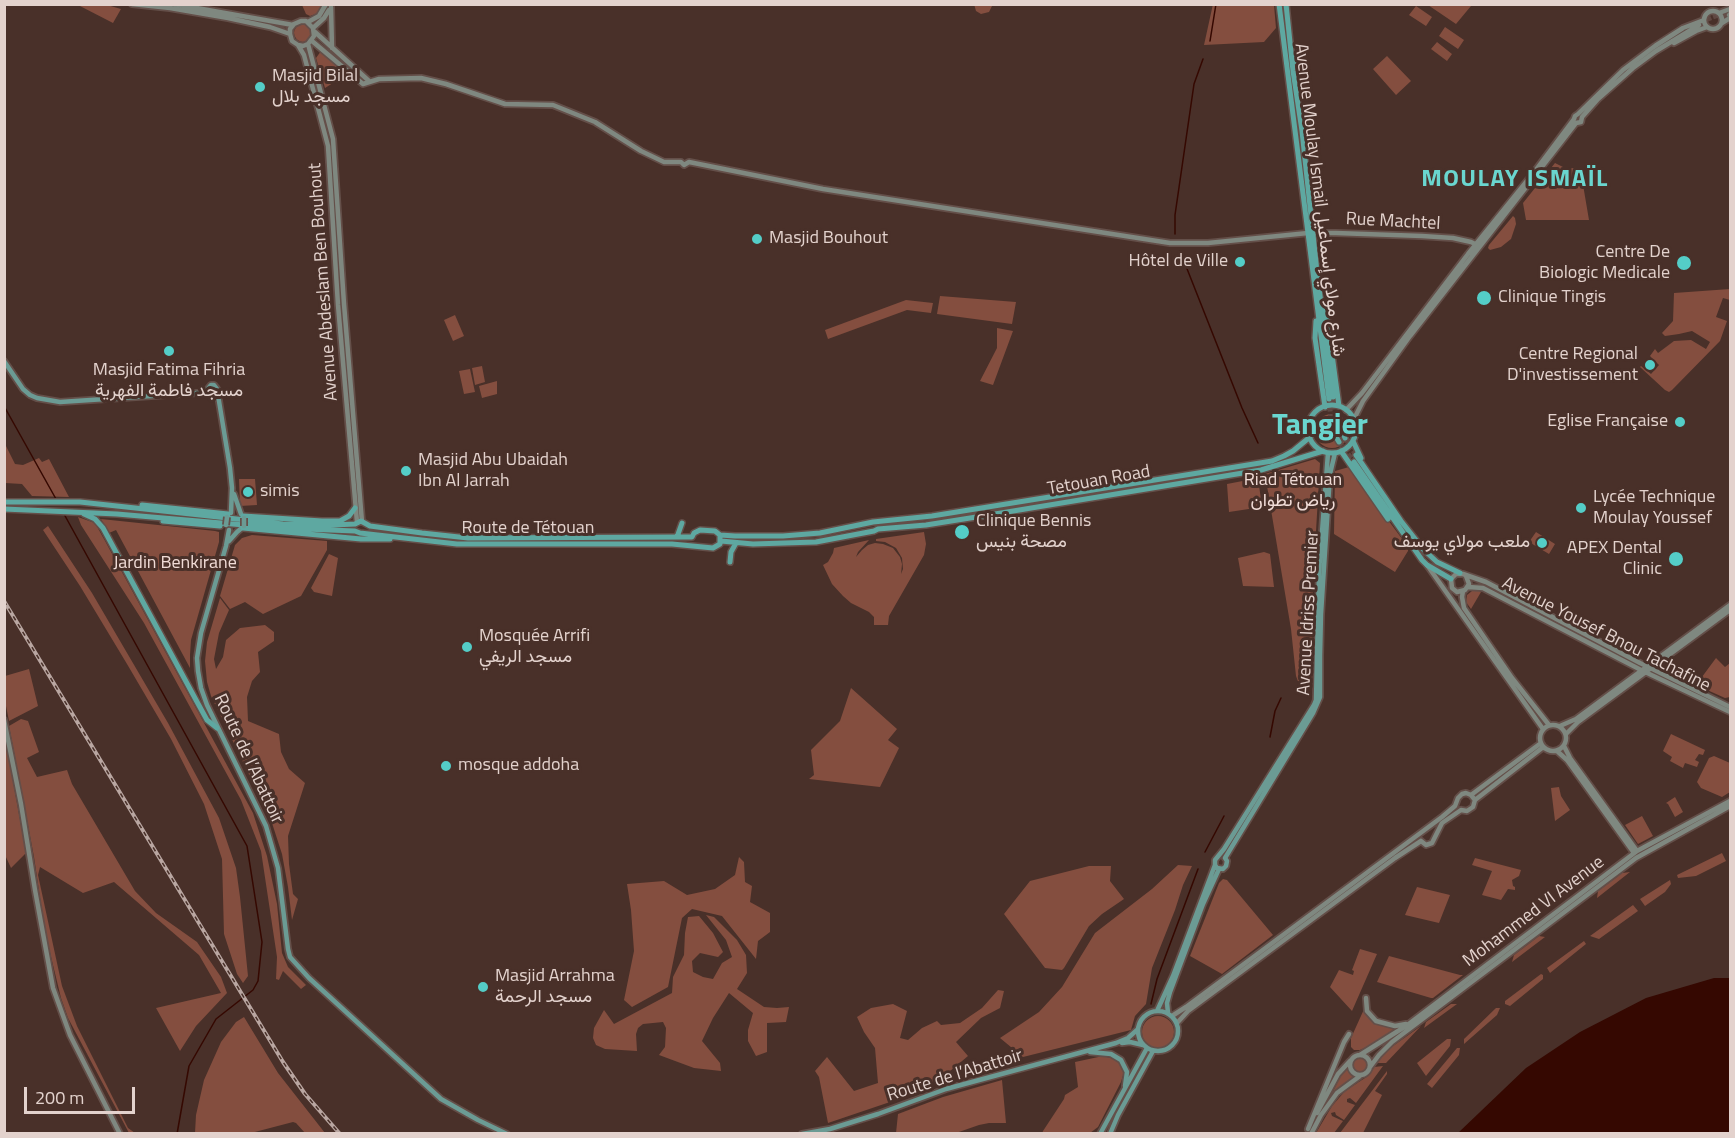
<!DOCTYPE html>
<html>
<head>
<meta charset="utf-8">
<style>
  body { margin:0 }
  #map { position:relative; width:1735px; height:1138px; overflow:hidden; background:#493029; font-family:"Titillium Web",sans-serif }
  canvas { display:block }
  .frame { position:absolute; inset:0; border:6px solid #e3d2cd; pointer-events:none }
  .scale { position:absolute; left:24px; top:1087px; width:111px; height:27px; box-sizing:border-box; border:3px solid #e3d2cd; border-top:0; padding-left:8px; font-size:18px; line-height:21px; white-space:nowrap; color:#e3d2cd; -webkit-text-stroke:4px #493029; paint-order:stroke }
</style>
</head>
<body>
<div id="map">
<canvas width="1735" height="1138"></canvas>
<div class="frame"></div>
<div class="scale">200 m</div>
</div>
<script>
const g = document.querySelector('canvas').getContext('2d');
g.lineJoin = 'round';
function paint(path, color) {
  g.fillStyle = color;
  g.fill(path, 'evenodd');
}
function shape(rows) {
  const path = new Path2D();
  for (const r of rows) {
    if (r.length === 3) {
      path.moveTo(r[0] + r[2], r[1]);
      path.arc(r[0], r[1], r[2], 0, 2 * Math.PI);
      continue;
    }
    path.moveTo(r[0], r[1]);
    for (let i = 2; i < r.length; i += 2) path.lineTo(r[i], r[i + 1]);
  }
  return path;
}
function trace(path, color, width, dash) {
  g.strokeStyle = color;
  g.lineWidth = width;
  g.lineCap = dash ? 'butt' : 'round';
  g.setLineDash(dash || []);
  g.stroke(path);
}
function write(font, color, halo, rows, align = 'center') {
  g.font = font + ' "Titillium Web",Vazirmatn,sans-serif';
  g.lineWidth = 6;
  g.setLineDash([]);
  g.textBaseline = 'middle';
  g.strokeStyle = halo;
  g.fillStyle = color;
  for (const [text, x, y, turn = 0] of rows) {
    g.save();
    g.translate(x, y);
    g.rotate((+turn || 0) * Math.PI / 180);
    g.textAlign = isNaN(turn) ? turn : align;
    if (halo) g.strokeText(text, 0, 0);
    g.fillText(text, 0, 0);
    g.restore();
  }
}
const green = shape([
  [974,4,992,5,992,6,989,12,981,14,976,11],
  [1213,4,1274,5,1276,28,1264,42,1204,45],
  [1468,4,1471,6,1456,24,1428,5],
  [78,5,107,5,121,9,113,23],
  [302,5,322,5,322,8,316,14,310,16,306,14],
  [1416,6,1432,17,1426,26,1409,15],
  [303,33,9],
  [1445,27,1464,40,1458,49,1439,36],
  [1437,42,1452,54,1447,61,1431,49],
  [321,51,349,73,325,88,316,58],
  [1387,56,1411,81,1396,95,1373,69],
  [1555,163,1567,169,1580,167,1589,220,1526,220,1523,203],
  [1513,216,1515,218,1516,224,1511,239,1501,247,1490,250,1488,248,1489,245],
  [1730,289,1730,300,1723,298,1716,317,1727,321,1720,341,1672,390,1669,392,1665,390,1640,367,1641,366,1651,374,1659,365,1650,356,1655,349,1658,353,1674,341,1691,340,1706,349,1710,342,1692,331,1679,334,1665,336,1662,333,1673,321,1674,293],
  [940,296,1016,302,1012,324,937,314],
  [906,300,933,303,931,313,907,310,828,339,825,330],
  [455,315,464,336,453,341,444,320],
  [997,328,1013,331,993,385,980,381,997,348],
  [482,366,485,382,475,385,472,368],
  [470,369,475,392,464,394,459,371],
  [497,381,497,394,482,398,479,386],
  [1332,431,17],
  [5,444,15,464,23,465,39,458,42,462,49,459,69,497,32,496,22,484,5,483],
  [1315,459,1320,463,1313,582,1312,686,1299,684,1296,676,1291,629,1265,474],
  [1349,467,1408,547,1408,551,1395,572,1334,534,1335,471],
  [1258,478,1262,507,1229,512,1227,484],
  [239,479,255,479,257,505,240,506],
  [78,517,95,523,104,539,253,813,267,856,277,904,282,953,288,967,306,985,301,989,283,971,279,980,276,979,277,957,261,851,241,800,144,623,81,525],
  [101,519,215,531,219,532,219,542,191,640,190,655,190,668,116,530,109,533],
  [48,526,92,593,168,723,219,818,236,868,240,897,248,976,243,983,237,974,224,934,222,859,204,804,171,739,127,664,80,586,43,530],
  [924,532,926,544,924,555,889,616,888,625,874,625,874,617,869,612,851,603,843,596,832,584,823,565,828,562,833,553,834,548,869,540,858,552,856,557,862,550,868,545,875,543,883,544,893,548,900,557,902,564,901,574,903,569,902,558,896,548,885,542,876,541,876,539],
  [1536,532,1555,544,1549,554,1529,542],
  [252,535,327,541,327,550,301,596,263,614,245,602,230,609,220,596,235,545,242,538],
  [1264,552,1270,554,1274,587,1243,586,1238,558],
  [329,554,338,558,332,596,314,592,311,588],
  [1478,590,1481,592,1471,609,1466,602,1467,595,1472,591],
  [220,598,229,610,219,633,214,659,216,669,223,657,226,640,240,628,265,625,274,632,274,641,258,652,260,672,252,681,247,697,248,721,279,734,281,752,289,769,305,783,288,836,289,864,293,894,298,899,292,920,288,887,282,854,271,820,211,696,207,682,205,661,207,642],
  [1716,658,1725,667,1730,663,1730,697,1725,698,1696,685],
  [29,669,38,706,9,721,5,701,5,676],
  [851,688,897,729,888,740,899,748,880,787,809,779,814,775,811,750,840,721],
  [21,719,28,721,39,752,27,758,37,777,67,770,72,784,135,891,156,913,197,942,221,977,227,993,196,1026,180,1051,156,1008,221,993,199,955,114,882,83,893,40,867,38,875,62,986,77,1026,128,1128,135,1133,129,1133,68,1018,61,998,45,932,34,857,9,726],
  [1671,734,1705,750,1703,755,1699,754,1695,760,1699,762,1697,767,1685,763,1683,768,1670,761,1672,757,1663,751],
  [5,737,26,853,11,868,5,855],
  [1714,756,1730,763,1730,792,1722,797,1701,788,1697,782,1709,758],
  [1559,787,1561,796,1570,810,1555,821,1551,788],
  [1675,797,1683,812,1675,817,1668,804,1666,803],
  [1642,816,1653,836,1638,844,1625,825],
  [1722,853,1726,861,1696,876,1678,878,1677,875],
  [739,857,744,862,745,882,752,886,750,902,770,913,770,932,758,941,756,959,722,916,692,909,682,918,668,987,632,1007,624,1000,634,951,631,910,627,884,664,881,687,895,715,889,735,875],
  [1475,858,1521,870,1519,876,1512,880,1513,886,1515,887,1515,890,1508,889,1501,900,1482,895,1492,871,1472,865],
  [1178,865,1192,866,1183,885,1175,910,1152,968,1146,1004,1135,1016,1131,1030,1023,1057,1000,1038,1039,1012,1062,987,1095,933,1152,889],
  [1089,866,1111,866,1110,881,1124,899,1102,914,1089,926,1064,968,1062,970,1045,968,1004,914,1030,881],
  [1630,872,1597,898,1598,891,1622,873],
  [1223,879,1227,880,1273,935,1222,974,1190,956,1219,883],
  [1670,880,1671,884,1665,892,1645,906,1640,899],
  [1417,887,1450,895,1439,923,1405,915],
  [1633,905,1638,911,1599,939,1590,936],
  [706,915,714,917,737,940,746,955,747,973,737,989,764,1007,777,1008,789,1007,786,1022,767,1023,767,1052,756,1056,748,1041,748,1030,753,1013,729,993,713,1018,702,1041,720,1063,721,1071,694,1068,659,1055,665,1047,666,1028,663,1022,643,1024,638,1028,636,1034,637,1051,605,1049,596,1045,593,1038,594,1028,604,1010,614,1024,672,993,673,977,684,955,685,933,688,917,699,916,713,933,723,952,718,957,700,953,692,961,693,972,703,977,713,979,722,963,732,957,726,940],
  [1539,936,1545,937,1512,962,1514,955],
  [1584,941,1586,944,1550,973,1547,968],
  [1360,949,1377,954,1352,1011,1330,987,1339,970,1353,975,1354,971,1352,970],
  [1389,956,1460,975,1463,975,1433,998,1431,998,1377,982],
  [1541,974,1543,975,1543,979,1510,1006,1505,1004,1505,1001],
  [998,990,1004,991,1000,1008,981,1018,956,1042,968,1056,943,1077,890,1102,828,1123,819,1077,815,1071,827,1057,854,1091,878,1083,875,1048,864,1032,857,1017,871,1008,893,1004,907,1011,900,1038,908,1040,922,1028,937,1021,941,1025,960,1023,982,1008],
  [1451,1004,1457,1004,1424,1028,1426,1022],
  [1365,1007,1368,1016,1375,1022,1389,1027,1399,1027,1369,1046,1360,1050,1354,1050,1351,1047,1351,1038],
  [1496,1008,1500,1008,1497,1015,1464,1044,1464,1039],
  [1158,1032,16],
  [244,1017,278,1073,325,1133,305,1133,296,1123,293,1122,251,1133,195,1133,196,1115,204,1080,221,1042,236,1022],
  [1421,1026,1386,1063,1377,1063,1386,1051],
  [1447,1039,1451,1039,1450,1046,1426,1076,1417,1063],
  [1457,1048,1460,1048,1459,1055,1432,1088,1427,1084],
  [1103,1056,1115,1059,1119,1063,1124,1072,1121,1082,1098,1127,1090,1133,1042,1134,1043,1131,1064,1099,1065,1095,1078,1087,1075,1062],
  [1360,1065,7],
  [1347,1066,1350,1073,1355,1077,1344,1084,1331,1096,1339,1078],
  [1383,1066,1356,1103,1350,1098,1347,1099,1347,1102,1355,1105,1344,1120,1336,1115,1335,1112,1331,1113,1332,1116,1343,1121,1334,1133,1316,1133,1332,1106,1345,1091,1368,1076,1374,1067],
  [1387,1071,1387,1074,1375,1091,1382,1095,1363,1133,1340,1133],
  [1002,1080,1006,1123,989,1123,979,1125,956,1133,896,1133,898,1114,943,1097]
]);
const water = shape([
  [1714,978,1730,978,1730,1133,1458,1133,1526,1068,1580,1032,1646,998]
]);
const stream = shape([
  [1210,41,1216,4],
  [1175,234,1175,215,1194,84,1203,59],
  [1180,251,1242,408,1258,443],
  [4,406,56,499],
  [64,514,247,846,262,942,258,981,253,990,216,1019,189,1066,177,1134],
  [1270,737,1275,711,1281,698],
  [1205,852,1224,816],
  [1151,1004,1157,979,1198,869]
]);
const secondaryTunnel = shape([
  [1701,22,1724,13]
]);
const trunkTunnel = shape([
  [1333,397,1336,418],
  [1329,399,1331,420],
  [1345,438,1356,455],
  [1339,442,1354,462]
]);
const secondary = shape([
  [132,4,170,8,228,18,270,27,290,34],
  [174,4,293,25],
  [331,7,332,48],
  [1713,20,9],
  [1719,13,1730,9],
  [1729,15,1730,14],
  [308,22,319,16,326,4],
  [1722,23,1730,18],
  [313,28,324,18,329,10],
  [315,32,369,81],
  [312,41,363,84,379,79,421,78,446,84,505,104,553,105,595,122,641,151,664,162,681,162,684,165,689,162,823,189,1170,243,1208,243,1308,233,1336,233,1422,236,1453,238,1471,242,1479,246],
  [1674,43,1696,31,1707,27],
  [308,44,333,139,344,304,362,522],
  [298,45,303,46,308,44,314,36,313,28,306,21,301,21,294,24,290,29,290,34,292,41,298,45,304,55,328,146,338,305,357,522],
  [1346,410,1362,393,1468,254,1535,171,1574,119,1575,116,1578,114,1623,70,1655,46,1683,28,1704,20],
  [1354,419,1363,401,1410,336,1576,123,1581,122,1582,117,1598,99,1633,68,1656,51,1699,25],
  [1427,565,1543,729],
  [1466,576,1469,584,1465,590,1457,592,1452,588,1451,579,1456,574,1463,574,1486,582,1640,663,1730,707],
  [1468,587,1483,588,1643,671,1730,712],
  [1463,591,1462,597,1464,608,1512,678,1549,725],
  [4,720,21,804,35,890,53,988,70,1035,120,1134],
  [1553,738,13],
  [1560,726,1576,719,1730,605],
  [1566,734,1578,722,1730,610],
  [1564,746,1570,758,1637,851],
  [1557,751,1567,760,1634,853],
  [1471,795,1541,743],
  [1475,800,1542,748,1545,748],
  [1421,841,1426,845,1432,843,1442,823,1461,810],
  [1366,998,1367,1011,1376,1021,1395,1026,1406,1024],
  [1172,1016,1186,1007,1442,817,1455,806,1458,798,1462,794,1466,793,1471,795,1475,800,1473,807,1467,811,1461,810],
  [1177,1023,1188,1011,1395,858,1421,841],
  [1360,1065,10],
  [1360,1055,1406,1026,1637,851,1730,801],
  [1370,1067,1379,1055,1392,1042,1636,858,1730,806],
  [1317,1113,1338,1074,1350,1061],
  [1308,1129,1344,1042,1349,1034],
  [1311,1134,1321,1115,1337,1093,1360,1076]
]);
const primary = shape([
  [4,361,23,389,30,395,37,398,60,402,197,393,208,393,212,395],
  [202,391,207,390,211,385,214,385,217,389,230,468,232,488,231,513],
  [234,494,241,514],
  [229,530,226,546,201,633,197,658,198,671,201,688,207,705,266,826,278,868,288,949,290,957,309,978,441,1099,478,1120,507,1134],
  [229,541,237,532,244,526],
  [1225,858,1227,861,1226,866,1223,869,1217,868,1215,865,1215,860,1224,849,1314,705,1316,700,1319,572,1328,453],
  [1225,858,1313,713,1320,697,1320,656,1321,614,1330,474,1335,453],
  [1158,1031,20],
  [1157,1011,1173,976,1215,865],
  [1168,1013,1167,1003,1170,992,1203,904,1219,869],
  [1122,1043,1130,1042,1143,1045],
  [1090,1052,1111,1054,1121,1060,1127,1072,1125,1086],
  [802,1134,830,1129,878,1114,946,1089,1116,1043,1128,1038,1137,1030],
  [1100,1134,1147,1048],
  [1110,1134,1118,1115,1153,1051]
]);
const trunk = shape([
  [1279,4,1329,399],
  [1286,4,1293,71,1302,131,1317,272,1333,397],
  [1294,62,1299,52],
  [1326,310,1339,406],
  [1316,321,1315,338,1325,407],
  [1332,429,24],
  [1336,418,1345,438],
  [1331,420,1335,435,1339,442],
  [1353,441,1361,458],
  [1341,451,1388,519],
  [1356,455,1401,521,1423,549,1437,562,1460,573],
  [1354,462,1422,560,1427,565,1451,579],
  [4,502,80,502,283,524,333,525,355,524,361,521,370,526,422,533,468,538,684,537,692,537,694,533,700,530,715,531,720,535,735,536,783,536,820,533,873,522,932,516,1260,463,1272,461,1284,456,1293,451,1310,437],
  [142,505,228,514],
  [4,509,117,514,279,528,355,531,360,533,457,544,672,544,713,548,720,544,720,535],
  [84,514,95,519,103,528,196,700,207,720,217,728],
  [243,516,322,521,340,521,349,516,355,508],
  [163,521,220,526],
  [243,528,361,539,390,539],
  [677,537,682,523],
  [721,541,753,544,816,542,874,531,878,529,926,525,989,515,1261,470,1323,451],
  [730,562,731,552,736,543]
]);
const rail = shape([
  [4,601,283,1062,305,1094,340,1134]
]);
const primaryBridge = shape([
  [226,525,227,517],
  [244,526,244,518]
]);
const markers = [
  [260,87,6,"#54cdc7"],
  [757,239,6,"#54cdc7"],
  [1240,262,6,"#54cdc7"],
  [1684,263,8,"#54cdc7"],
  [1484,298,8,"#54cdc7"],
  [169,351,6,"#54cdc7"],
  [1650,365,6,"#54cdc7"],
  [1680,422,6,"#54cdc7"],
  [406,471,6,"#54cdc7"],
  [248,492,6,"#54cdc7"],
  [1581,508,6,"#54cdc7"],
  [962,532,8,"#54cdc7"],
  [1542,543,6,"#54cdc7"],
  [1676,559,8,"#54cdc7"],
  [467,647,6,"#54cdc7"],
  [446,766,6,"#54cdc7"],
  [483,987,6,"#54cdc7"]
];
const poiNames = [
  ["Masjid Bilal",272,77],
  ["مسجد بلال",272,98],
  ["Masjid Bouhout",769,239],
  ["Centre De",1670,253,"right"],
  ["Biologic Medicale",1670,274,"right"],
  ["Hôtel de Ville",1228,262,"right"],
  ["Clinique Tingis",1498,298],
  ["Centre Regional",1638,355,"right"],
  ["D'investissement",1638,376,"right"],
  ["Masjid Fatima Fihria",169,371,"center"],
  ["مسجد فاطمة الفهرية",169,392,"center"],
  ["Eglise Française",1668,422,"right"],
  ["Masjid Abu Ubaidah",418,461],
  ["Ibn Al Jarrah",418,482],
  ["simis",260,492],
  ["Lycée Technique",1593,498],
  ["Moulay Youssef",1593,519],
  ["Clinique Bennis",976,522],
  ["مصحة بنيس",976,543],
  ["ملعب مولاي يوسف",1530,543,"right"],
  ["APEX Dental",1662,549,"right"],
  ["Clinic",1662,570,"right"],
  ["Mosquée Arrifi",479,637],
  ["مسجد الريفي",479,658],
  ["mosque addoha",458,766],
  ["Masjid Arrahma",495,977],
  ["مسجد الرحمة",495,998]
];
const streetNames = [
  ["Avenue Moulay Ismail شارع مولاي إسماعيل",1319,200,83],
  ["Rue Machtel",1393,222,3],
  ["Avenue Abdeslam Ben Bouhout",324,282,-94],
  ["Tetouan Road",1099,481,-10],
  ["Route de Tétouan",528,529],
  ["Avenue Idriss Premier",1309,613,-87],
  ["Avenue Yousef Bnou Tachafine",1606,635,27],
  ["Route de l’Abattoir",248,759,65],
  ["Mohammed VI Avenue",1534,912,-37],
  ["Route de l’Abattoir",955,1076,-17]
];
const parkNames = [
  ["Riad Tétouan",1293,481],
  ["رياض تطوان",1293,502],
  ["Jardin Benkirane",175,564]
];
const districtNames = [
  ["MOULAY ISMAÏL",1515,180]
];
const townNames = [
  ["Tangier",1320,427]
];
paint(green, '#844e3f');
paint(water, '#350801');
trace(stream, '#350801', 1.5);
trace(secondaryTunnel, '#604842', 4.5, [4.5, 2]);
trace(trunkTunnel, '#604842', 5, [5, 2.5]);
trace(secondary, '#644f49', 8);
trace(primary, '#644f49', 8);
trace(trunk, '#644f49', 8);
trace(secondary, '#7f8880', 4.5);
trace(primary, '#6b9b94', 4.5);
trace(trunk, '#5ea8a1', 5);
trace(rail, '#b9a6a1', 4);
trace(rail, '#493029', 1.5, [4.5]);
trace(primaryBridge, '#644f49', 8, []);
trace(primaryBridge, '#6b9b94', 4.5);
for (const [x, y, r, color] of markers) {
  const dot = new Path2D();
  dot.arc(x, y, r, 0, 2 * Math.PI);
  g.fillStyle = color;
  g.fill(dot);
  trace(dot, '#493029', 2);
}
write('18px', '#e3d2cd', '#493029', poiNames, 'left');
write('18px', '#e3d2cd', '#493029', streetNames);
write('18px', '#f1dcd7', '#493029', parkNames);
g.letterSpacing = '1.5px';
write('bold 24px', '#6ad6cf', '#493029', districtNames);
g.letterSpacing = '0px';
write('bold 30px', '#6ad6cf', '#493029', townNames);
</script>
</body>
</html>
